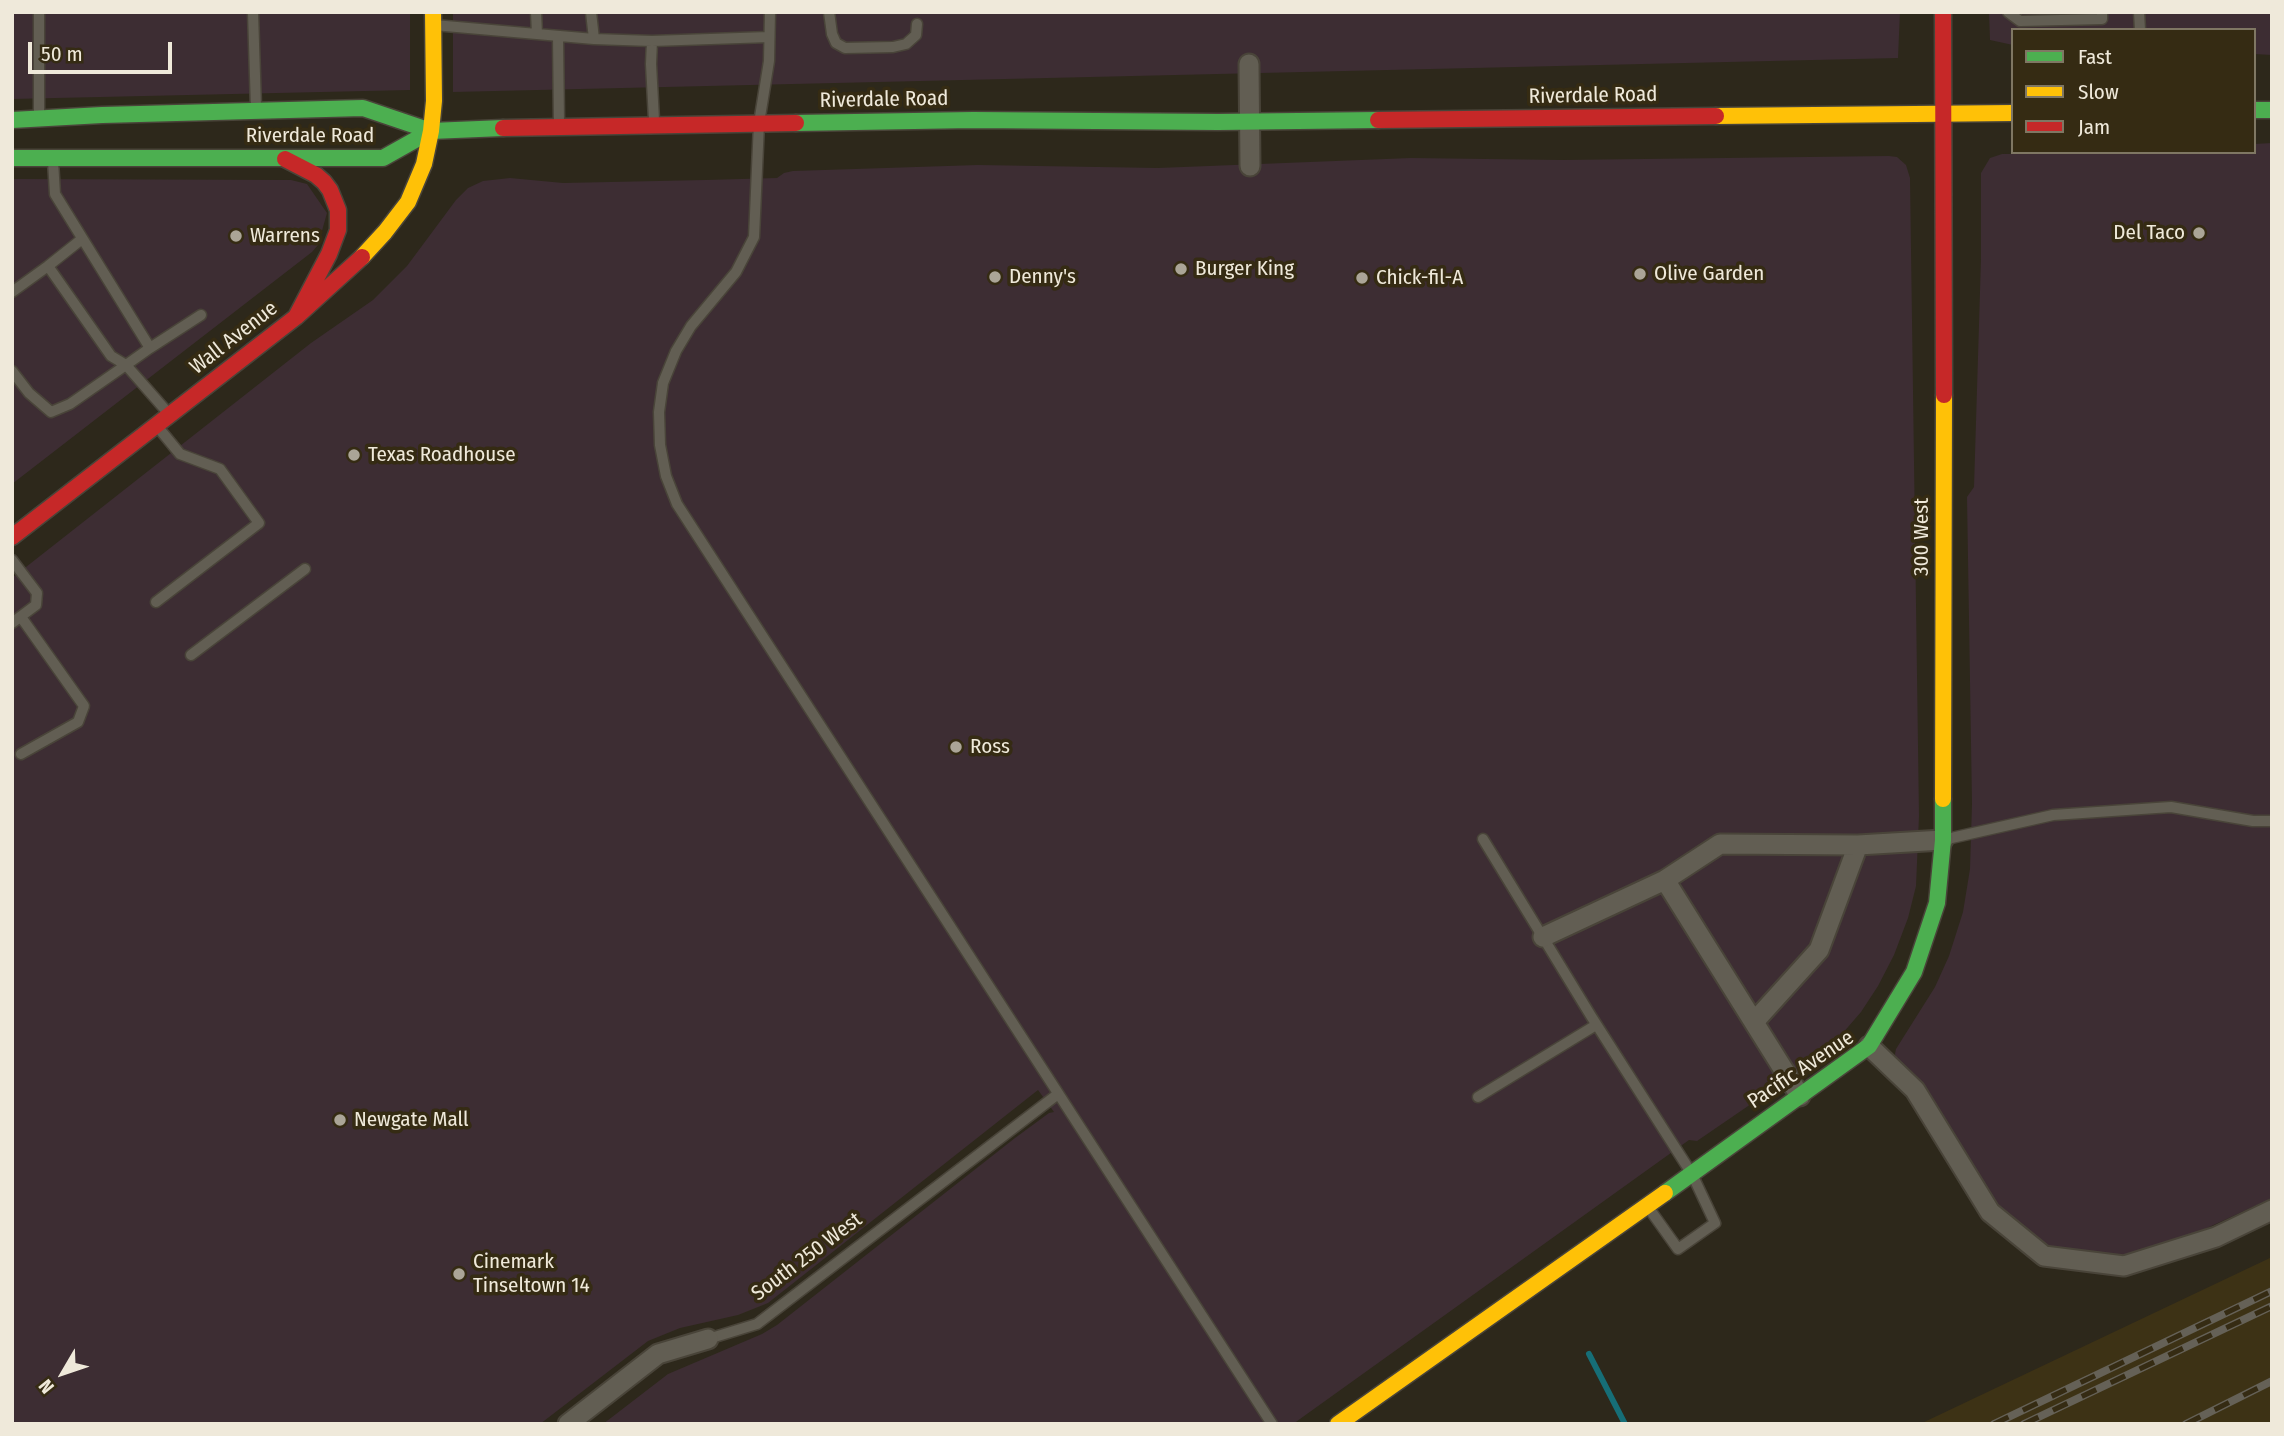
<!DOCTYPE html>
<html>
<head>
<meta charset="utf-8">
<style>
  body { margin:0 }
  #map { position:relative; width:2284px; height:1436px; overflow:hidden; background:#2d281b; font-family:"Fira Sans Condensed",sans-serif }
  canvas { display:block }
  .frame { position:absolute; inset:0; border:14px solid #efe9da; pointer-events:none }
  .legend { position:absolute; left:2011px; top:28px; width:245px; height:126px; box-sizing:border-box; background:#352b13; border:2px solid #7f7763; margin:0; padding:9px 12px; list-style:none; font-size:21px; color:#efe9da }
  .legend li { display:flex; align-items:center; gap:14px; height:35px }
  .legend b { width:35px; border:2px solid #7f7763 }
  .north { position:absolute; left:28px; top:1338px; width:70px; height:70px; -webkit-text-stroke:5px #352b13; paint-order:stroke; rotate:231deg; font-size:19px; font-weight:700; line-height:28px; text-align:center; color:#efe9da }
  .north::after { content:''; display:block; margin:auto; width:24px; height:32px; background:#efe9da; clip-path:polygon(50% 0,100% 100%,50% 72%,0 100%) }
  .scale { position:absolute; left:28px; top:42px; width:144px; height:32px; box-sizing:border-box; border:4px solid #efe9da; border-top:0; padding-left:9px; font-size:21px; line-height:24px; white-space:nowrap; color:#efe9da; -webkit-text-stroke:5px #352b13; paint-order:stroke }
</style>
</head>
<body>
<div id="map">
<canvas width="2284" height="1436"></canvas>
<div class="frame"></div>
<ul class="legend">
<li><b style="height:9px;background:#4caf50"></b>Fast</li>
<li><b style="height:9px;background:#ffc107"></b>Slow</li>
<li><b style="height:9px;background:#c62828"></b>Jam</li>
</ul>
<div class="north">N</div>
<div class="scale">50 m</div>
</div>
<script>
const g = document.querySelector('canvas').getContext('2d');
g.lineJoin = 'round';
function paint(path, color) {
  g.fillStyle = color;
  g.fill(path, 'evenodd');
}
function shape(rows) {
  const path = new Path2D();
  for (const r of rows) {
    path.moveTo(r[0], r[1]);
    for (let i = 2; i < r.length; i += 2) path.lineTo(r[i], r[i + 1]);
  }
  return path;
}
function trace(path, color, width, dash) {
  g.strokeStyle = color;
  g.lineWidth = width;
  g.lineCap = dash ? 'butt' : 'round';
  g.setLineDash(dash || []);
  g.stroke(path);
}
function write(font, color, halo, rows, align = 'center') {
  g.font = font + ' "Fira Sans Condensed",sans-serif';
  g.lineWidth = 7;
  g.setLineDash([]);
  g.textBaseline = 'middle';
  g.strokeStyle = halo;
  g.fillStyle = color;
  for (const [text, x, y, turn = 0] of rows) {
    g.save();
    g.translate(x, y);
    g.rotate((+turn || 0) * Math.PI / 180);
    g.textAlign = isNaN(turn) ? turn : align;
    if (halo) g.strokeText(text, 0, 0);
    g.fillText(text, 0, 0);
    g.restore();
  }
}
const commercial = shape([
  [12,12,410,12,410,90,12,99],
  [453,12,1900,12,1898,58,453,92],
  [1989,12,2272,12,2272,55,2254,54,2254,30,2013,30,2013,45,1990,40],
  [2272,143,2272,1198,2138,1260,2060,1257,2006,1218,1919,1080,1896,1059,1895,1054,1896,1049,1935,987,1949,956,1963,912,1970,869,1972,804,1967,497,1974,487,1981,259,1981,173,1990,158,2002,154,2254,152,2254,144],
  [1889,156,1897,157,1906,165,1910,178,1919,816,1916,886,1908,918,1894,955,1878,986,1861,1012,1835,1042,1808,1065,1697,1141,1689,1140,1293,1424,603,1424,668,1374,762,1334,777,1325,1015,1138,1049,1113,1054,1112,1038,1090,768,1303,738,1315,680,1328,648,1341,540,1424,12,1424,12,578,311,343,373,300,407,266,456,200,468,188,483,181,510,178,563,183,705,180,777,178,784,173,793,171,978,165,1158,168,1411,158,1562,160],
  [12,179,291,180,307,184,327,213,318,245,312,252,12,484]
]);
const built = shape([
  [2272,1257,2272,1424,1920,1424]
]);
const stream = shape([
  [1589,1354,1625,1424]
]);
const lane = shape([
  [39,12,39,113],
  [253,12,256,108],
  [536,12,537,34],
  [591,12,594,39,652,41,651,64,654,120],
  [770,12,769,61,759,123,754,237,736,272,691,326,676,351,663,383,659,412,660,445,666,476,677,504,1272,1424],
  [829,12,832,34,836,43,845,48,893,47,906,44,916,35,917,24],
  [2008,12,2020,21,2102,19,2102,12],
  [2139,12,2140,30],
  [434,25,594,39],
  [558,36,559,123],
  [652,41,769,37],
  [53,161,55,194,150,348,126,365,169,414],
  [12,292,48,266],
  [150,348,201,315],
  [12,371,29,393,51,412,70,404,126,365,111,356,48,266,82,239],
  [12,560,37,593,36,605,12,623],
  [156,602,259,523,220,469,180,454,157,426],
  [21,617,84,706,78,722,21,754],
  [191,655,305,569],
  [1483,839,1591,1016,1692,1174,1715,1223,1678,1249,1648,1207],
  [1947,839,2053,815,2171,807,2253,821,2272,821],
  [1478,1097,1596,1025],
  [708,1339,757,1324,1058,1094]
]);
const street = shape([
  [1249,64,1250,166],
  [1858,845,1943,840],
  [1543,937,1665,880],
  [1754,1022,1819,950,1858,845,1720,844,1665,880,1800,1096],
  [1869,1046,1915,1090,1990,1212,2044,1256,2124,1266,2216,1237,2272,1210],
  [568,1424,658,1354,708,1339]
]);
const fast = shape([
  [2254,110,2272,110],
  [12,120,102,115,363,108,431,131,503,128],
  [796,123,973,120,1218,122,1378,120],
  [12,158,383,158,431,131],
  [1665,1193,1869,1046,1914,972,1937,903,1943,840,1943,799]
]);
const slow = shape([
  [1716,116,2013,113],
  [362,257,385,232,408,202,424,164,431,131,434,101,433,12],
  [1943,799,1944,395],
  [1338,1424,1665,1193]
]);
const jam = shape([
  [1943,12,1944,395],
  [1378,120,1716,116],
  [503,128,796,123],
  [285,159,316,175,324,182,330,190,338,210,338,230,329,254,296,317],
  [12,537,296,317,362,257]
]);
const rail = shape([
  [1994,1424,2272,1291],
  [2024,1424,2272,1306],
  [2186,1424,2272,1381]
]);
const markers = [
  [2199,233,7,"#aba597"],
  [236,236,7,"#aba597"],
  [1181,269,7,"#aba597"],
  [1640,274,7,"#aba597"],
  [995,277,7,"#aba597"],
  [1362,278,7,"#aba597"],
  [354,455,7,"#aba597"],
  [956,747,7,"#aba597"],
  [340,1120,7,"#aba597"],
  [459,1274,7,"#aba597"]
];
const streetNames = [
  ["Riverdale Road",1593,96,-1],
  ["Riverdale Road",884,100,-1],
  ["Riverdale Road",310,136],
  ["Wall Avenue",234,338,-38],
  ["300 West",1922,537,-90],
  ["Pacific Avenue",1801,1070,-34],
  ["South 250 West",807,1257,-37]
];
const poiNames = [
  ["Del Taco",2185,233,"right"],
  ["Warrens",250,236],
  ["Burger King",1195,269],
  ["Olive Garden",1654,274],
  ["Denny's",1009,277],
  ["Chick-fil-A",1376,278],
  ["Texas Roadhouse",368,455],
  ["Ross",970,747],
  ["Newgate Mall",354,1120],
  ["Cinemark",473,1262],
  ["Tinseltown 14",473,1286]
];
paint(commercial, '#3d2d33');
paint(built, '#3d3215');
trace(stream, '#166e77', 6);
trace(lane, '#494439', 13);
trace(street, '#494439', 23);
trace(fast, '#494439', 19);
trace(slow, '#494439', 19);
trace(jam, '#494439', 19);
trace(lane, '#625e53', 10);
trace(street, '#625e53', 19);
trace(fast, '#4caf50', 16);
trace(slow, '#ffc107', 16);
trace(jam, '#c62828', 16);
trace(rail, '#656157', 8);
trace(rail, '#352b13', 5, [16]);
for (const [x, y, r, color] of markers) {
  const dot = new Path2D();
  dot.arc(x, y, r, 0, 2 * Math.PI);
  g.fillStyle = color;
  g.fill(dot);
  trace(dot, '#352b13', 2.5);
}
write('21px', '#efe9da', '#352b13', streetNames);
write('21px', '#efe9da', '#352b13', poiNames, 'left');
</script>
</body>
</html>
